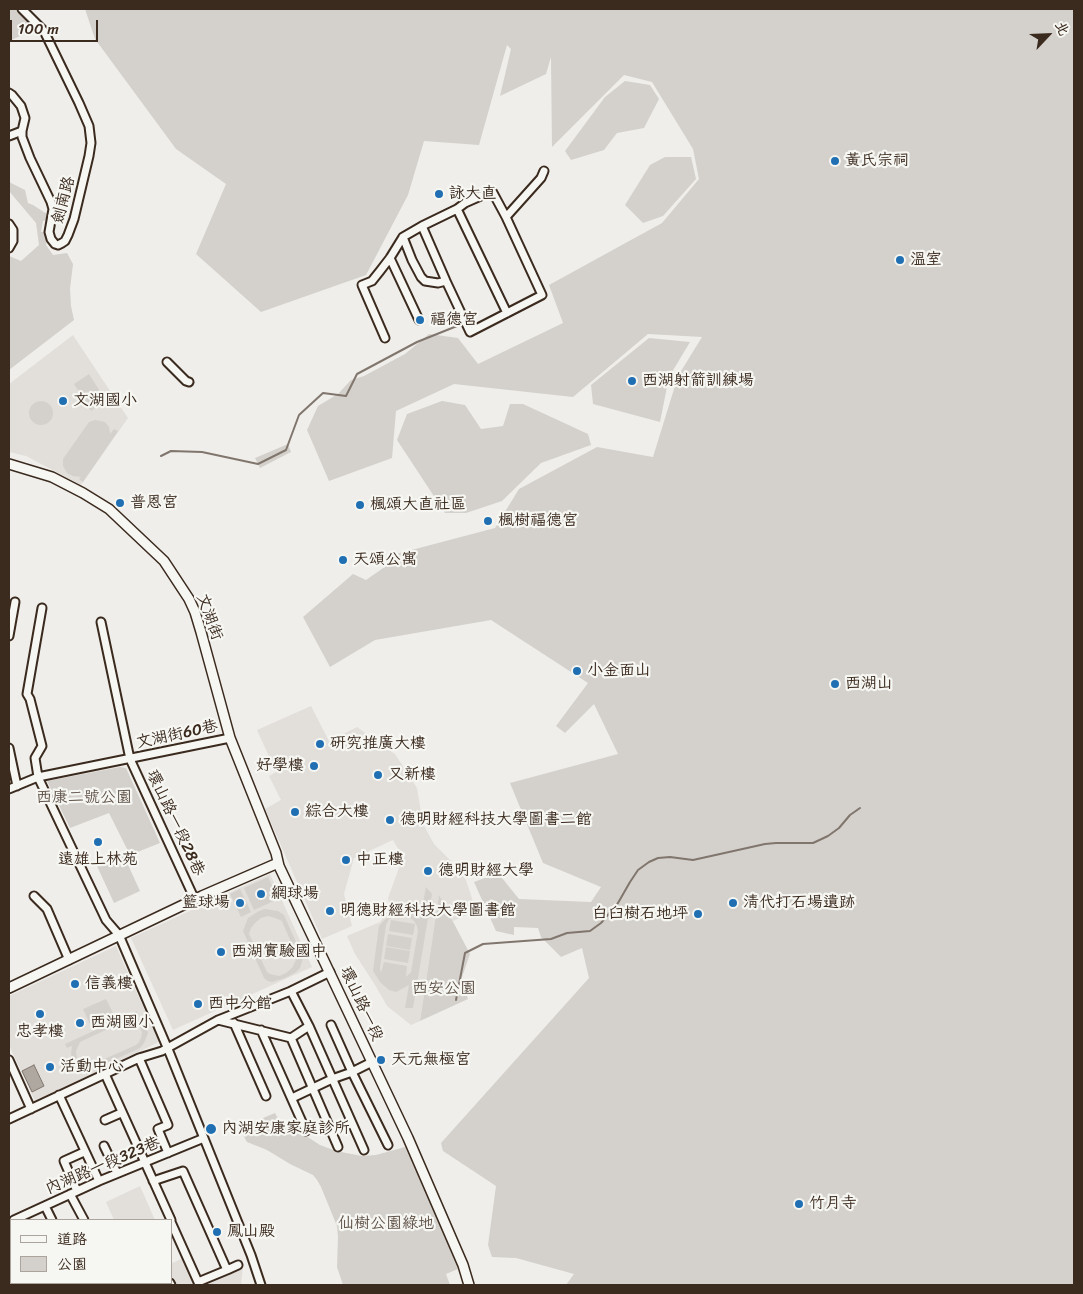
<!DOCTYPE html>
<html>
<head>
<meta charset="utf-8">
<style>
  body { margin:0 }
  #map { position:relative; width:1083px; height:1294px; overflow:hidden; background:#efeeea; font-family:Sriracha,"LXGW WenKai TC",sans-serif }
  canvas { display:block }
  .frame { position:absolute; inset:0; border:10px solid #3b2a1e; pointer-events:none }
  .legend { position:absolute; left:10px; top:1219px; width:162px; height:65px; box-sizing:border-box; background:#f6f6f2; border:1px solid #aba49d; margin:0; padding:6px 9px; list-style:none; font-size:15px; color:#3b2a1e }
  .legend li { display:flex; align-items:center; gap:10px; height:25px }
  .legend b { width:25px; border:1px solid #aba49d }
  .north { position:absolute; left:1023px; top:10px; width:50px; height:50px; -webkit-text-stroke:4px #f6f6f2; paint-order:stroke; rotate:65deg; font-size:14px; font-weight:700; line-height:20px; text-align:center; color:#3b2a1e }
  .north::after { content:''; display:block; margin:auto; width:18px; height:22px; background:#3b2a1e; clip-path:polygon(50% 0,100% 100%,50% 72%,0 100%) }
  .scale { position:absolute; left:10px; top:20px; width:88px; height:22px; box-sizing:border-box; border:2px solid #3b2a1e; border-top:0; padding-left:6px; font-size:15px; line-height:18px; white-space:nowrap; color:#3b2a1e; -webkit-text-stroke:4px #f6f6f2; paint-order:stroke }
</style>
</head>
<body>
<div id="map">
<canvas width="1083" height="1294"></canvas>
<div class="frame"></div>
<ul class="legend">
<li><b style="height:6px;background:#f6f6f2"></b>道路</li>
<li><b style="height:14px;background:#d4d1cc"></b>公園</li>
</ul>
<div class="north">北</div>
<div class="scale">100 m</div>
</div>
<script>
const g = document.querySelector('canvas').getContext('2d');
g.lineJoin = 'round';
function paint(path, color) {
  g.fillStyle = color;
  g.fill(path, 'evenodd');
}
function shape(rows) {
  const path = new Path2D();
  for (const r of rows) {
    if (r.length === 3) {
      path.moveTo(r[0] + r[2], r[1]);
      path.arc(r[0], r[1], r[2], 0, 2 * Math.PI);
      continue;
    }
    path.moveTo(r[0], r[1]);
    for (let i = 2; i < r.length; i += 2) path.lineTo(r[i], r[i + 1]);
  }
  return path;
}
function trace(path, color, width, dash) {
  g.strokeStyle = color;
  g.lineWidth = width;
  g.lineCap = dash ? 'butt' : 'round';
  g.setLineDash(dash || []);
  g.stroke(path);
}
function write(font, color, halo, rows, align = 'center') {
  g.font = font + ' Sriracha,"LXGW WenKai TC",sans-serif';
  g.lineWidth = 4.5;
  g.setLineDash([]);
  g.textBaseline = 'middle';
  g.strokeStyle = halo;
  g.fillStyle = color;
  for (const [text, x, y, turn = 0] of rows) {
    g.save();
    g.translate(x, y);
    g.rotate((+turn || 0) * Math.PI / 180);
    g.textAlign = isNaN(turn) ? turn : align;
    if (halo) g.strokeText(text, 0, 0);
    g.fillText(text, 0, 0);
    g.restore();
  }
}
const built = shape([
  [73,335,128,418,81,485,26,456,9,452,9,384],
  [311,706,329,741,357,727,395,754,417,788,423,824,434,844,451,861,466,880,476,911,453,921,439,896,420,1021,411,1025,387,1006,375,985,355,954,347,936,380,922,390,908,388,898,403,857,393,840,354,858,344,894,352,926,322,939,265,809,281,800,269,776,276,772,257,730],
  [270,874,312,967,173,1030,131,938],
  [116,946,159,1042,35,1101,9,1045,9,996],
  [140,1186,155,1220,114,1220,106,1202],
  [183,1258,195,1285,101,1285,101,1283,171,1283,171,1260,173,1263],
  [243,1266,241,1285,200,1285]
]);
const green = shape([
  [9,9,15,9,36,29,9,41],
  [85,9,1074,9,1074,1285,682,1285,677,1284,676,1285,566,1285,574,1274,516,1258,492,1257,488,1245,496,1186,443,1151,441,1143,589,978,582,948,561,957,541,937,538,928,514,927,514,935,496,931,474,882,498,873,519,899,591,902,601,887,543,863,510,783,618,754,594,704,565,733,556,726,588,683,491,620,375,640,330,667,303,617,353,574,366,580,389,564,385,557,495,528,519,489,597,447,653,457,678,376,702,337,648,334,573,397,454,384,396,411,392,458,329,481,307,430,318,406,338,394,351,380,364,376,405,354,429,334,458,338,478,364,563,323,549,285,662,223,699,179,693,149,652,82,624,75,552,147,551,57,546,74,500,96,511,49,507,45,479,145,424,141,408,195,366,275,261,312,196,254,226,184,176,149,95,39],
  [625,81,650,85,659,99,644,128,617,133,604,150,571,160,565,151,605,97],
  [665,157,691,157,696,179,663,216,643,223,625,205,650,165],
  [9,181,11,183,25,190,28,203,33,205,47,214,46,220,43,221,41,232,47,232,46,245,53,255,67,253,73,264,70,289,71,306,74,320,9,370,9,256,21,261,39,245,36,223,9,191],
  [649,338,690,342,669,377,660,422,593,404,591,385],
  [89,374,106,401,91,411,74,384],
  [41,413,12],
  [442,401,465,405,481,429,503,426,510,404,523,404,588,434,591,445,541,463,502,501,466,513,445,513,397,440,407,414],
  [95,420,105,422,109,427,110,434,114,429,118,431,83,482,79,479,81,477,73,476,67,473,63,466,63,459,89,422],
  [288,444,291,452,260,468,255,458],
  [120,767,126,768,160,843,130,855,109,813,70,828,47,781],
  [123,854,140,891,114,903,97,866],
  [268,877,278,899,254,910,244,888],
  [426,887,432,894,413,1008,405,1008,409,985,396,992,389,990,380,982,373,971,379,926,394,910,405,909,420,919],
  [404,916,410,918,414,921,417,926,418,931,411,972,406,977,407,966,384,962,381,973,380,968,386,925,389,919,395,917],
  [240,889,251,912,241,917,230,894],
  [439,895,470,954,461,980,468,999,420,1021],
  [265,909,278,911,284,915,303,958,300,968,296,972,285,978,272,982,268,981,264,978,243,931,248,918,259,911],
  [268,916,275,918,282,921,296,954,297,958,292,968,286,973,279,976,270,974,267,972,249,934,251,928,255,923,261,918],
  [391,920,415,924,413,935,389,931],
  [388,934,412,938,410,950,386,946],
  [386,947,410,951,408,963,384,959],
  [106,999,113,1013,90,1024,83,1009],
  [137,1011,139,1015,134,1017,142,1021,145,1024,148,1033,144,1043,140,1048,90,1071,85,1071,77,1066,74,1063,71,1054,72,1046,67,1048,65,1044],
  [125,1021,134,1022,139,1025,142,1032,141,1038,139,1042,136,1045,91,1065,84,1065,79,1062,77,1058,76,1051,80,1042],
  [275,1113,282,1126,298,1119,306,1136,320,1145,336,1151,362,1156,376,1155,405,1147,457,1256,458,1269,446,1274,450,1285,343,1285,337,1267,338,1237,337,1226,321,1187,317,1180,313,1175,290,1164,267,1150,247,1142,239,1128]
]);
const water = shape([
  [34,1065,44,1086,32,1092,22,1071,34,1065]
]);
const stream = shape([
  [161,456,171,451,202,452,258,464,286,450,299,415,323,393,346,396,357,374,417,342,462,324],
  [456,1000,465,953,483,944,551,939,567,933,590,931,601,923,618,903,630,882,638,870,649,862,658,858,670,857,693,860,765,844,776,843,813,843,828,836,839,828,850,815,860,808]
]);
const minor = shape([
  [9,93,12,95,21,106,25,118,22,131,22,137,30,158,51,202,53,209,49,232,51,239,55,244,58,245,62,243,65,241,68,235,74,219,89,156,91,143,89,126,79,103,44,31,22,9],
  [9,136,22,131],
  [457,209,507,313],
  [506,217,541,178,544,171],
  [9,224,13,230,13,241,9,248],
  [403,237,412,260,421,277,425,281,438,283,446,281],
  [390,258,419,320],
  [385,338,362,285,372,281,380,271,390,258,403,237,422,226,457,209,465,203,492,191,506,217,542,295,470,332,446,281,422,226],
  [167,362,186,381,189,382],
  [42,608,27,694,30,699,42,746,35,758,38,777,106,920,119,935,170,1054,251,1255,261,1285],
  [101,622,130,759,195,900],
  [9,636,15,602],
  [9,748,17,786],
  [9,789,38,777,230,738],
  [34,896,47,909,69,960],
  [291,991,309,1026,364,1150],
  [218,1020,291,1038,309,1026],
  [234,1023,266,1096],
  [331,1025,352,1072,388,1145],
  [261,1030,306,1131],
  [291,1038,338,1147],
  [139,1058,168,1125,158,1129,168,1153],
  [9,1060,31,1109],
  [105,1074,171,1220],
  [59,1095,99,1181],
  [292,1098,332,1079,352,1072,372,1062],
  [9,1119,139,1058,162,1051,218,1020,291,991,330,972],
  [105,1120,121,1113],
  [104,1146,117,1173],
  [153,1181,183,1171,227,1270,238,1265],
  [77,1191,64,1161,84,1152],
  [70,1194,84,1220],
  [45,1206,52,1220],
  [14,1220,99,1181,204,1138],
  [171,1222,198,1282,227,1270],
  [9,1261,11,1260],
  [100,1283,104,1285],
  [145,1283,146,1285],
  [170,1283,171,1285],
  [38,1285,43,1283]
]);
const tertiary = shape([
  [9,464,52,477,83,493,109,509,164,561,189,599,195,612,201,632,230,738,276,853,279,866,408,1138,463,1265,469,1285],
  [9,988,202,896,278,863]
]);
const secondary = shape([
  [9,1242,11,1248],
  [9,1266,11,1273],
  [15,1283,16,1285],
  [27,1283,28,1285]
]);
const rail = shape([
  [9,1241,11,1247],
  [9,1270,11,1276],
  [27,1283,28,1285]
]);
const markers = [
  [835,161,5,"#1f6fb2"],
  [439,194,5,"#1f6fb2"],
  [900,260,5,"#1f6fb2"],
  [420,320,5,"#1f6fb2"],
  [632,381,5,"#1f6fb2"],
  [63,401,5,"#1f6fb2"],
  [120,503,5,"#1f6fb2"],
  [360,505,5,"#1f6fb2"],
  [488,521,5,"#1f6fb2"],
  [343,560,5,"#1f6fb2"],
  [577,671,5,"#1f6fb2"],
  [835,684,5,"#1f6fb2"],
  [320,744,5,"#1f6fb2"],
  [314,766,5,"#1f6fb2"],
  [378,775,5,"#1f6fb2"],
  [295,812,5,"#1f6fb2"],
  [390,820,5,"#1f6fb2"],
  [98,842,5,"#1f6fb2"],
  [346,860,5,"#1f6fb2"],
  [428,871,5,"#1f6fb2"],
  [261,894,5,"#1f6fb2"],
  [240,903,5,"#1f6fb2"],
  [733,903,5,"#1f6fb2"],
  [330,911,5,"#1f6fb2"],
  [698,914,5,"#1f6fb2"],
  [221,952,5,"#1f6fb2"],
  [75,984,5,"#1f6fb2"],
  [198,1004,5,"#1f6fb2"],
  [40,1014,5,"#1f6fb2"],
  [80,1023,5,"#1f6fb2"],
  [381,1060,5,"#1f6fb2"],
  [50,1067,5,"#1f6fb2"],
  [211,1129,6,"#1f6fb2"],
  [799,1204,5,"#1f6fb2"],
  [217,1232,5,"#1f6fb2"]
];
const poiNames = [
  ["黃氏宗祠",845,161],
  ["詠大直",449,194],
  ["溫室",910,260],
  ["福德宮",430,320],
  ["西湖射箭訓練場",642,381],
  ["文湖國小",73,401],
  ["普恩宮",130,503],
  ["楓頌大直社區",370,505],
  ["楓樹福德宮",498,521],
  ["天頌公寓",353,560],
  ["小金面山",587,671],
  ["西湖山",845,684],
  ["研究推廣大樓",330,744],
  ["好學樓",304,766,"right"],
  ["又新樓",388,775],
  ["綜合大樓",305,812],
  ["德明財經科技大學圖書二館",400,820],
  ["遠雄上林苑",98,860,"center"],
  ["中正樓",356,860],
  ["德明財經大學",438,871],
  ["網球場",271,894],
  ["籃球場",230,903,"right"],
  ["清代打石場遺跡",743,903],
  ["明德財經科技大學圖書館",340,911],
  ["白臼樹石地坪",688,914,"right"],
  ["西湖實驗國中",231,952],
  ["信義樓",85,984],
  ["西中分館",208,1004],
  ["西湖國小",90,1023],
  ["忠孝樓",40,1032,"center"],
  ["天元無極宮",391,1060],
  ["活動中心",60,1067],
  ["內湖安康家庭診所",222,1129],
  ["竹月寺",809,1204],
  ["鳳山殿",227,1232]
];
const streetNames = [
  ["劍南路",64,200,-75],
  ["文湖街",209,617,70],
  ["文湖街60巷",177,735,-12],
  ["環山路一段28巷",175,823,65],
  ["環山路一段",361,1004,65],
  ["內湖路一段323巷",103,1166,-23]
];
const parkNames = [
  ["西康二號公園",84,798],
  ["西安公園",444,989],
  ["仙樹公園綠地",386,1224]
];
paint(built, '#e2dfdb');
paint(green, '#d4d1cc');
paint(water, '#afa8a1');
trace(water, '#81766d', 1);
trace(stream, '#81766d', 2);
trace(minor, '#3b2a1e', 11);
trace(tertiary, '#3b2a1e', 12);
trace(secondary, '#3b2a1e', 14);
trace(minor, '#f6f6f2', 7);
trace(tertiary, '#f6f6f2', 9);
trace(secondary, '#f6f6f2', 10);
trace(rail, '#3b2a1e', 4);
trace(rail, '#f6f6f2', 2, [5.5]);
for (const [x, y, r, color] of markers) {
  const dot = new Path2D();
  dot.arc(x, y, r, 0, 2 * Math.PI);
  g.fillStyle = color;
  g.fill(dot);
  trace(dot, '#f6f6f2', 2);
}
write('16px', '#3b2a1e', '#f6f6f2', poiNames, 'left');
write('16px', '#3b2a1e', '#f6f6f2', streetNames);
write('16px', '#61544a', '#f6f6f2', parkNames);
</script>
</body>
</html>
